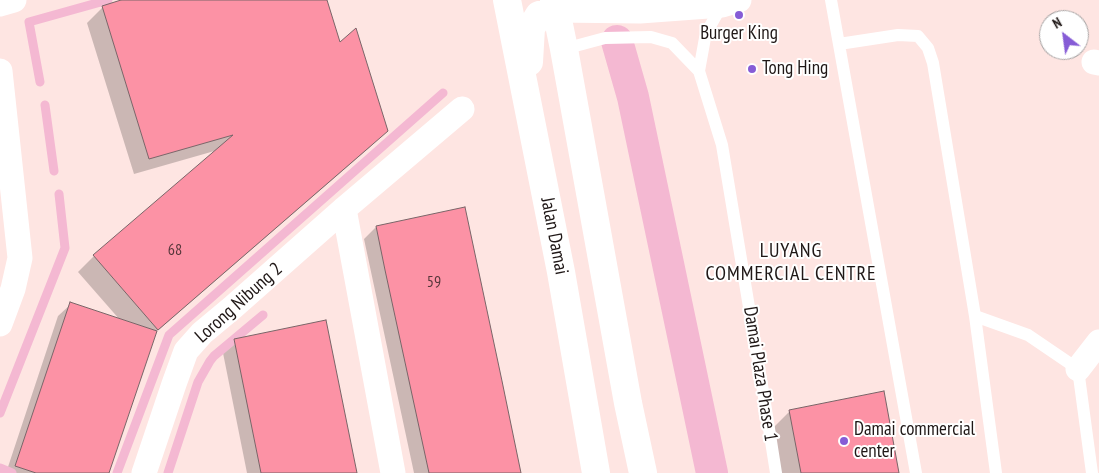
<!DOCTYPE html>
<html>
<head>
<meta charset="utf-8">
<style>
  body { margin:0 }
  #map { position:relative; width:1099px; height:473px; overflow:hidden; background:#fee5e2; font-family:"PT Sans Narrow",sans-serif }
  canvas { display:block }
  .north { position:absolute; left:1039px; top:10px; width:50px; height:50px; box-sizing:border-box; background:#fff; border:1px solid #a5a2a2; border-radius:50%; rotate:330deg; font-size:14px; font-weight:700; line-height:20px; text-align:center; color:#1f1716 }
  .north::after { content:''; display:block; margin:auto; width:18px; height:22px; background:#865cd6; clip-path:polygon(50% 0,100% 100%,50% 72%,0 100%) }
</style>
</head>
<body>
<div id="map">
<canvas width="1099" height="473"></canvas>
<div class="north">N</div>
</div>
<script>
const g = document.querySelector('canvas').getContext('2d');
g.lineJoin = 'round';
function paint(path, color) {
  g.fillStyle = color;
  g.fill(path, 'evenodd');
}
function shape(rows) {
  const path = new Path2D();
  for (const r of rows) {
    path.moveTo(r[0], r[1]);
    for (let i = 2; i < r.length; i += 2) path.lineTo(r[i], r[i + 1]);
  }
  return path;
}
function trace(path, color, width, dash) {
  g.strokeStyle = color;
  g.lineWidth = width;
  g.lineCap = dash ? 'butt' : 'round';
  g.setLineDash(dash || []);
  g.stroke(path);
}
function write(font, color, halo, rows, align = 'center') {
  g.font = font + ' "PT Sans Narrow",sans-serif';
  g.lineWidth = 4;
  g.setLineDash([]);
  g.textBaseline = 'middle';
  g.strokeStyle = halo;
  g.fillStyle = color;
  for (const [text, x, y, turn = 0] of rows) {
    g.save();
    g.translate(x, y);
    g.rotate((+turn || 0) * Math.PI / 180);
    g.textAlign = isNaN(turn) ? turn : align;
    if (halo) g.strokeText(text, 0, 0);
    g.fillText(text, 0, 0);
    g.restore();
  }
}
const shadow = shape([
  [125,0,326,0,339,44,385,132,369,148,155,333,108,473,6,473,58,316,71,304,120,320,78,272,94,256,218,150,134,174,87,23,103,7],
  [376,227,521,473,414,473,364,239],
  [235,340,356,473,247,473,223,353],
  [790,411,897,473,778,473,771,430]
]);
const stream = shape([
  [40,82,29,22,108,0],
  [45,105,54,171],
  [0,413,65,248,59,194],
  [0,468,12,473],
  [117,473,169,335,443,93],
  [168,473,198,382,210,361,214,356,263,315]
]);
const canal = shape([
  [617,41,633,97,712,473]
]);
const building = shape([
  [121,0,327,0,340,42,356,28,388,131,158,330,93,255,233,135,149,159,102,6,121,0],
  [465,207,502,381,521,473,429,473,385,270,376,226,465,207],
  [70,302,157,331,109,473,36,473,15,466,70,302],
  [326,320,357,473,261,473,234,339,326,320],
  [884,391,899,473,801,473,789,410,884,391]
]);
const lane = shape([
  [831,0,916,473],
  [839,44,898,35,918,36,928,48,933,63,975,316,996,473],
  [564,49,605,38,651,37,672,43,699,71,722,145,764,397,776,473],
  [699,71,705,38,709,28,722,5],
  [975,316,1028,335,1078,369,1092,473]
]);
const street = shape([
  [0,4,14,0],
  [555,10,640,11,722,5,739,0],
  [1094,62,1099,63],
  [0,71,20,258,13,289,0,324],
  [344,209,393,473],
  [1078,369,1099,342],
  [144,473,174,384,186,351,202,333,232,308,344,209,462,109]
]);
const secondary = shape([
  [507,0,561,272,596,473],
  [554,0,564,49,628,403,643,473],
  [529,62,531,28,539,15,555,10]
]);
const markers = [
  [739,15,5,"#865cd6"],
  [752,69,5,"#865cd6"],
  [844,441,5,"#865cd6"]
];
const numberNames = [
  ["68",175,250],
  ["59",434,282]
];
const poiNames = [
  ["Burger King",739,34,"center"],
  ["Tong Hing",762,69],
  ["Damai commercial",854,430],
  ["center",854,452]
];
const streetNames = [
  ["Jalan Damai",554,236,79],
  ["Lorong Nibung 2",239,303,-42],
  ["Damai Plaza Phase 1",760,374,81]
];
const neighbourhoodNames = [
  ["LUYANG",791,251],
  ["COMMERCIAL CENTRE",791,274]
];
paint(shadow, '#0003');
trace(stream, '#f4b8d2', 9);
trace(canal, '#f4b8d2', 32);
paint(building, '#fc92a5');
trace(building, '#7a6568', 1);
trace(lane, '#fff', 12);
trace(street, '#fff', 25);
trace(secondary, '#fff', 28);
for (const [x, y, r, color] of markers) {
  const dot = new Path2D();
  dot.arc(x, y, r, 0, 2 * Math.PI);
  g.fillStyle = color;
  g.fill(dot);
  trace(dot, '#fff', 2);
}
write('16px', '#56363a', null, numberNames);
write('19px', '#1f1716', '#fff', poiNames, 'left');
write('19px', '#1f1716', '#fff', streetNames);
g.letterSpacing = '1px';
write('20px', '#1f1716', '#fff', neighbourhoodNames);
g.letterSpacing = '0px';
</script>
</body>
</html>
